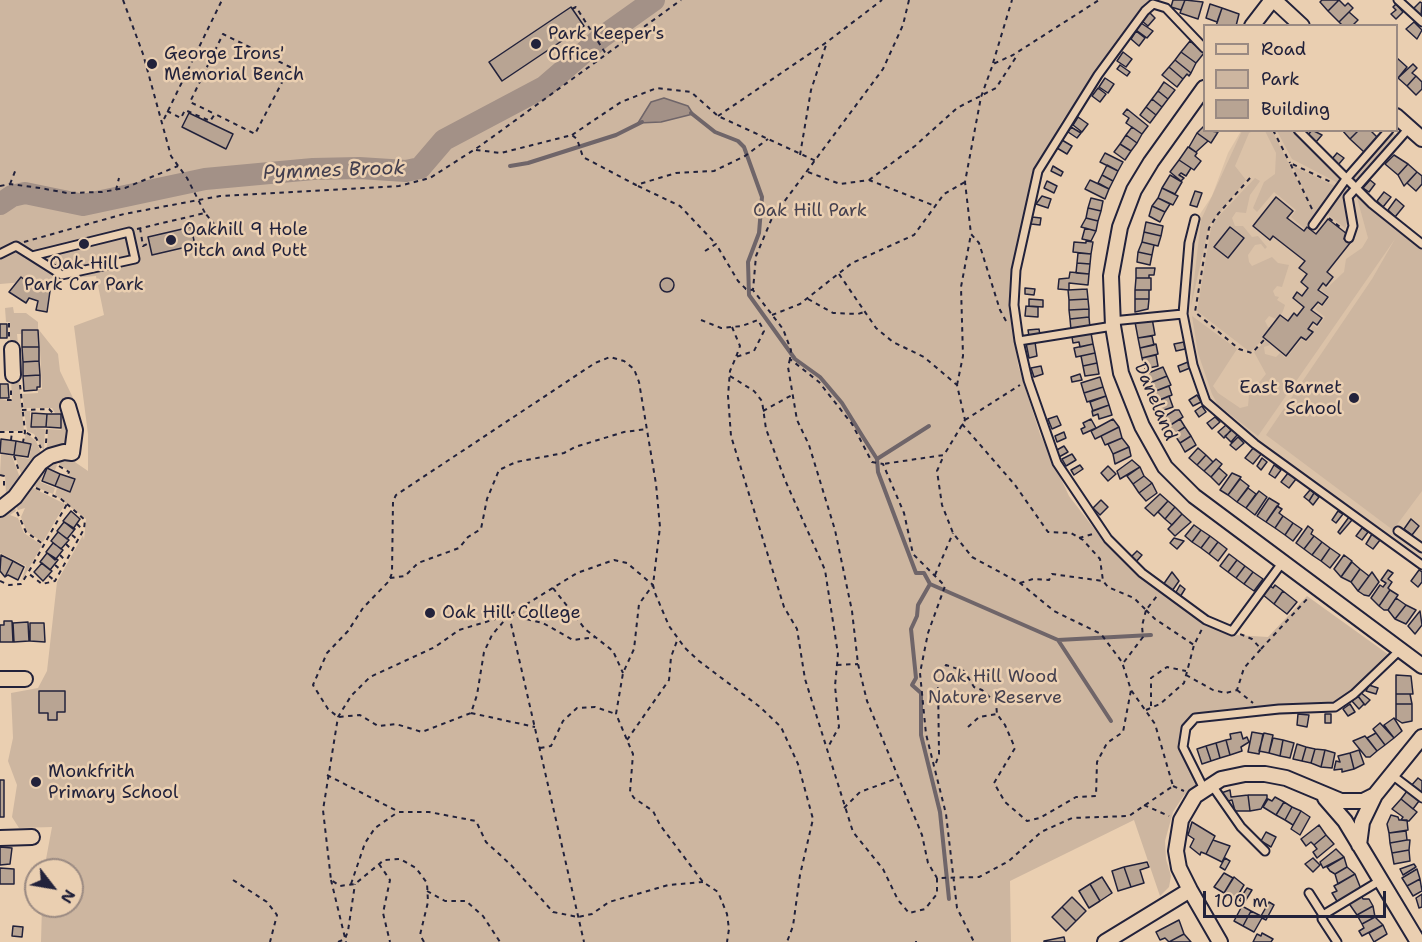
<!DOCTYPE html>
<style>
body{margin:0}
#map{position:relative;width:1422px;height:942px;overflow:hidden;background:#eacfb1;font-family:"Shantell Sans",sans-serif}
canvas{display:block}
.legend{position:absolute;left:1203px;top:24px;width:195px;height:108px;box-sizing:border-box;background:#eacfb1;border:2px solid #9a8a82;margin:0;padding:8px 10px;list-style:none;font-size:18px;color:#22223b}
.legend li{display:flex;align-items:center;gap:12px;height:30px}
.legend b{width:30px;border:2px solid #9a8a82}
.north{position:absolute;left:24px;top:858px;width:60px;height:60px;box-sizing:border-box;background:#eacfb1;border:2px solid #9a8a82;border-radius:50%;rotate:121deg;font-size:16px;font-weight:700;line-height:24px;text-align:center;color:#22223b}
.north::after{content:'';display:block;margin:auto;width:21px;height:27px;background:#22223b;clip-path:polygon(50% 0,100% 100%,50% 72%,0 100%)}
.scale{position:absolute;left:1203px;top:891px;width:183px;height:27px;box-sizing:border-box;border:3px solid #22223b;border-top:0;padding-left:8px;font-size:18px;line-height:21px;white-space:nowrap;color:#22223b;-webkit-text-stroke:4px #eacfb1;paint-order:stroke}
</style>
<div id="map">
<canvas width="1422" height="942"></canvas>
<ul class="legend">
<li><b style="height:8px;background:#eacfb1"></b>Road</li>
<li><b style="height:16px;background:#cdb6a0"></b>Park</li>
<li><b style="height:16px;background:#b8a493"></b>Building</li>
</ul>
<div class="north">N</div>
<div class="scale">100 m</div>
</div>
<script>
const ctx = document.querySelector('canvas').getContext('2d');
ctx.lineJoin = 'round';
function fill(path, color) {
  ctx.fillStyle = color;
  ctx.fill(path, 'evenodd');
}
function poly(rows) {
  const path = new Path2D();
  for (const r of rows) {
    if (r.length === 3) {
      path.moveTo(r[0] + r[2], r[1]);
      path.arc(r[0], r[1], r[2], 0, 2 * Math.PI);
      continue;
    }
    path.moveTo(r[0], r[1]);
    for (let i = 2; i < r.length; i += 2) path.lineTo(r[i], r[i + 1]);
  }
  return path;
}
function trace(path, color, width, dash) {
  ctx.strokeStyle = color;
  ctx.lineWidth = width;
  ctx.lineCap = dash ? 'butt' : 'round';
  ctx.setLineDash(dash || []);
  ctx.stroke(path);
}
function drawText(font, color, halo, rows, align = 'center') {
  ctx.font = font + ' "Shantell Sans",sans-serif';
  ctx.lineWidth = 5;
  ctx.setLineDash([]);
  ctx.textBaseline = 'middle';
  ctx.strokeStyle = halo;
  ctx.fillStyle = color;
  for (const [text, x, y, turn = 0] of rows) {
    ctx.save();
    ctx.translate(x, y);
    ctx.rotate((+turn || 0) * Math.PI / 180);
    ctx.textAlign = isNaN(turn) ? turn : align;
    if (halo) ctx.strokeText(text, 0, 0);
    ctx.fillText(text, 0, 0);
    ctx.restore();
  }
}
fill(poly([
 [1241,131,1291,131,1373,210,1422,250,1422,561,1222,413,1204,391,1196,366,1188,310,1192,243,1196,220,1212,196,1228,153]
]), '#dbc2a8');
fill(poly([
 [0,0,1150,0,1062,121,1036,170,1011,306,1018,365,1040,434,1069,496,1099,535,1137,573,1203,623,1235,635,1268,637,1307,596,1396,660,1337,709,1324,713,1199,719,1190,729,1188,745,1203,782,1184,795,1173,812,1165,841,1166,859,1171,876,1169,887,1160,896,1134,820,1010,881,1011,942,41,942,42,906,72,906,72,870,44,870,52,827,19,828,12,817,17,785,8,761,13,738,11,693,38,688,47,671,57,582,83,535,84,540,86,519,55,495,57,488,70,493,76,479,69,476,70,472,60,465,56,457,69,458,88,471,88,434,74,326,104,315,96,276,0,284],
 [1242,131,1253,131,1249,133,1235,166,1246,180,1209,226,1191,306,1201,220],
 [1265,131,1272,131,1309,203,1293,166,1337,187,1305,229,1291,217,1296,210,1274,192,1257,212,1253,208,1264,182,1275,174,1276,153],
 [1277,131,1292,131,1343,179,1340,184,1292,159],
 [1388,133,1395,134,1395,138,1361,177,1357,181,1353,179,1353,175],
 [1255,178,1260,181,1250,195,1246,213,1236,212,1232,218,1235,226,1243,226,1252,237,1258,236,1267,247,1265,249,1261,244,1255,245,1248,255,1249,262,1252,266,1272,257,1278,263,1289,265,1282,287,1277,286,1273,291,1275,296,1279,297,1277,300,1285,305,1283,311,1278,320,1269,316,1265,321,1268,327,1274,329,1250,352,1197,311,1211,228,1218,217],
 [1346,185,1350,188,1344,197,1348,221,1345,228,1325,212],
 [1356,194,1422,249,1422,491,1393,530,1266,435,1372,279,1395,239,1258,436,1218,405,1212,394,1198,353,1192,316,1237,349,1213,386,1218,393,1240,408,1248,406,1249,395,1266,374,1254,352,1266,341,1270,345,1264,347,1265,354,1276,357,1280,353,1286,358,1302,339,1306,342,1314,332,1311,329,1313,325,1317,328,1325,317,1315,309,1318,305,1322,307,1330,297,1320,289,1323,285,1327,288,1344,272,1346,259,1362,248,1368,238],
 [13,307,14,313,26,313,38,322,38,329,22,329,21,334,17,334,18,344,10,345,10,322,6,322,5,308],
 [39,330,58,354,60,371,75,402,61,406,66,428,65,442,47,449,48,429,61,430,62,414,55,413,52,408,24,408,22,394,38,393,38,389,42,389],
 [11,379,19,379,24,431,0,431,0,399,12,401],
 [24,411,39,411,30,412,30,427,45,429,44,451,34,434,27,431],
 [26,433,36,441,41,453,22,476,15,456,29,459,32,444,24,442],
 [1,454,12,456,20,478,6,495,5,475,0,474],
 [53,458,57,465,55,470,46,468,40,482,55,488,53,494,31,485,32,480],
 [33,488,65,504,43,542,27,532,21,517,25,508,18,510,16,505],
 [13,504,16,511,10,515,18,518,24,533,42,545,21,582,26,566,0,553,0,514]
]), '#cdb6a0');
const water = poly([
 [664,98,688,106,693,114,661,122,638,123,651,102,664,98]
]);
fill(water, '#a39187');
trace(water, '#6f6569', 1.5);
trace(poly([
 [691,113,715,132,738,141,744,147,762,197,759,233,748,262,749,295,795,359,820,377,842,403,863,437,877,459,878,472,916,573,924,573,930,584,918,605,917,616,911,629,916,678,912,685,921,693,921,735,940,812,949,899],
 [510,166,528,163,616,135,642,122],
 [877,459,929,426],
 [930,584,1058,640,1151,635],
 [1058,640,1111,721]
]), '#6f6569', 4);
trace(poly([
 [0,204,12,196,25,193,83,205,205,179,313,169,359,168,406,171,420,168,444,140,544,87,602,37,654,0]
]), '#a39187', 22);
const building = poly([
 [1173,0,1185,0,1181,10,1171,7,1173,0],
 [1185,0,1203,2,1198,19,1180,13,1185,0],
 [1322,0,1339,0,1328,11,1320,2,1322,0],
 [1339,0,1345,6,1348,3,1353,8,1339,22,1328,11,1339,0],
 [1420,2,1422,3,1421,16,1413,9,1420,2],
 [1210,4,1222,8,1217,22,1206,18,1210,4],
 [1396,4,1403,12,1396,19,1391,14,1396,10,1393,7,1396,4],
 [571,7,584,26,502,81,489,62,571,7],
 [1222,8,1239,14,1236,26,1216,26,1222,8],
 [1149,12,1155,18,1148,26,1142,21,1149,12],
 [1349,12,1358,20,1352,26,1343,26,1339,22,1349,12],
 [1414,22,1422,30,1417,39,1406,29,1414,22],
 [1141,23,1153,31,1147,38,1136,30,1141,23],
 [1136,31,1145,38,1139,46,1131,39,1136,31],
 [1190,41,1204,53,1196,63,1181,52,1190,41],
 [1123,52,1132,59,1126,67,1117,61,1123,52],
 [1181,52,1196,63,1191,73,1175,60,1181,52],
 [1397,58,1407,67,1398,78,1396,76,1397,58],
 [1175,60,1191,73,1189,76,1187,74,1183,79,1169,67,1175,60],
 [1413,64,1417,68,1412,73,1416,76,1407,86,1398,78,1413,64],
 [1120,65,1130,72,1127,76,1117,69,1120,65],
 [1169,67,1183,79,1177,87,1162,75,1169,67],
 [1416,76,1422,82,1422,89,1416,95,1407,86,1416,76],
 [1105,78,1114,84,1108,93,1099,87,1105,78],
 [1164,82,1175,90,1168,99,1158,91,1164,82],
 [1098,88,1106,94,1100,102,1092,96,1098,88],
 [1158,91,1168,99,1162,107,1152,99,1158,91],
 [1152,99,1162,107,1156,115,1146,107,1152,99],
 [1146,107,1156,115,1150,123,1140,115,1146,107],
 [1127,109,1148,126,1142,134,1126,123,1129,118,1123,114,1127,109],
 [189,113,233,134,226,149,182,127,189,113],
 [1078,117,1088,124,1082,132,1073,125,1078,117],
 [1204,126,1204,130,1218,132,1211,143,1197,133,1204,126],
 [1071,127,1081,133,1077,138,1068,132,1071,127],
 [1132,127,1142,134,1137,143,1126,135,1132,127],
 [1312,130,1322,135,1316,142,1308,135,1312,130],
 [1342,130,1359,130,1350,139,1342,130],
 [1359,130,1370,130,1378,138,1364,152,1350,139,1359,130],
 [1197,133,1208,141,1196,152,1189,147,1197,133],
 [1126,135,1137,143,1131,151,1120,144,1126,135],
 [1062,140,1072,146,1067,154,1057,148,1062,140],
 [1120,144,1131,151,1125,160,1114,152,1120,144],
 [1188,147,1197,153,1195,156,1201,161,1194,170,1179,160,1188,147],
 [1105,153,1123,162,1118,171,1100,162,1105,153],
 [1337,153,1344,158,1338,165,1332,159,1337,153],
 [1394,155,1408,164,1398,175,1385,164,1394,155],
 [1179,160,1191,168,1186,176,1181,173,1179,175,1184,178,1181,181,1170,172,1179,160],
 [1408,164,1417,172,1404,186,1398,175,1408,164],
 [1107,165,1118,171,1113,181,1102,175,1107,165],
 [1053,166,1063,172,1061,176,1051,171,1053,166],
 [1417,172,1422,176,1422,184,1416,191,1407,183,1417,172],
 [1102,175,1113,181,1109,189,1098,183,1102,175],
 [1170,175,1182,182,1175,194,1162,188,1170,175],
 [1090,180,1109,189,1105,199,1085,189,1090,180],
 [1370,180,1375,184,1369,192,1363,188,1370,180],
 [1047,181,1057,186,1054,193,1044,188,1047,181],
 [1162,188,1178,196,1173,205,1158,198,1162,188],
 [1195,191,1202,193,1197,207,1190,205,1195,191],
 [1384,192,1391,197,1383,207,1377,201,1384,192],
 [1042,196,1051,199,1048,208,1036,204,1042,196],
 [1276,197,1293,211,1287,218,1304,231,1307,227,1316,234,1328,219,1347,234,1344,239,1350,243,1327,272,1333,277,1326,286,1323,283,1318,290,1328,297,1322,305,1318,302,1311,310,1322,318,1317,325,1313,322,1308,329,1313,332,1306,340,1301,337,1286,356,1263,337,1280,315,1288,321,1294,313,1297,316,1304,307,1293,298,1297,292,1302,296,1308,288,1301,282,1307,274,1299,268,1305,261,1273,236,1270,240,1253,226,1276,197],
 [1091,198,1103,201,1101,211,1088,208,1091,198],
 [1158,198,1170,204,1165,212,1152,206,1158,198],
 [1396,199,1404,206,1395,217,1388,210,1396,199],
 [1152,206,1165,212,1160,222,1149,216,1152,206],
 [1088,208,1101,211,1098,221,1086,218,1088,208],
 [1032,217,1041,218,1040,225,1031,224,1032,217],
 [1086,218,1098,221,1096,231,1081,227,1086,218],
 [1146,222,1163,226,1161,236,1144,232,1146,222],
 [191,227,195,245,152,255,148,237,191,227],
 [1230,227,1244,238,1228,258,1214,247,1230,227],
 [1085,228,1096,231,1091,241,1082,239,1085,228],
 [1144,232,1161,236,1158,246,1142,242,1144,232],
 [1086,241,1093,242,1091,254,1073,252,1074,242,1086,243,1086,241],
 [1142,242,1154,245,1152,255,1138,252,1142,242],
 [1138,252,1152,255,1150,265,1137,262,1138,252],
 [1078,253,1091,254,1090,264,1077,263,1078,253],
 [1077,263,1090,264,1089,274,1076,273,1077,263],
 [1136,268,1155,268,1154,275,1149,275,1149,278,1136,278,1136,268],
 [1070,272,1089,274,1088,285,1069,283,1069,290,1058,289,1059,279,1069,278,1070,272],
 [21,277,35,288,50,291,47,312,36,310,38,301,29,298,26,303,9,292,21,277],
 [667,285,7],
 [1136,278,1151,278,1151,290,1135,290,1136,278],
 [1025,288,1035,289,1034,295,1025,294,1025,288],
 [1087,289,1088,299,1069,300,1068,290,1087,289],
 [1135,290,1149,290,1149,299,1135,299,1135,290],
 [1029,299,1043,300,1043,307,1029,306,1029,299],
 [1088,299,1089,309,1069,310,1069,300,1088,299],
 [1135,299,1149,299,1148,309,1135,312,1135,299],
 [1026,306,1038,307,1038,317,1025,316,1026,306],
 [1089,309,1089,317,1070,319,1069,310,1089,309],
 [1089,317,1090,328,1071,330,1070,319,1089,317],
 [1152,318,1155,335,1138,338,1135,322,1152,318],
 [0,324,7,324,7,338,0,338,0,324],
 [1039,329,1040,335,1029,336,1028,330,1039,329],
 [22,330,38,330,39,347,22,347,22,330],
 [1091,333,1093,344,1080,347,1079,342,1073,343,1072,337,1091,333],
 [1152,336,1154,345,1140,348,1138,338,1152,336],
 [1035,342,1037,356,1029,358,1026,343,1035,342],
 [1184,342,1185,349,1176,351,1174,344,1184,342],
 [1093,344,1095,353,1076,357,1074,348,1093,344],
 [1156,344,1158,354,1142,358,1140,348,1156,344],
 [22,347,39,347,39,361,23,362,22,347],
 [1095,353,1097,363,1083,366,1081,356,1095,353],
 [1156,355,1158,366,1145,369,1142,358,1156,355],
 [39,361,40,375,23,376,23,362,39,361],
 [1188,362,1190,368,1180,372,1178,366,1188,362],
 [1097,363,1099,374,1085,376,1083,366,1097,363],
 [1041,366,1043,374,1034,377,1031,368,1041,366],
 [1163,367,1167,376,1150,383,1146,374,1163,367],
 [1080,374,1082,380,1072,382,1071,377,1080,374],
 [40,375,40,387,37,387,37,390,24,391,23,376,40,375],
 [1167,376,1171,385,1153,392,1150,383,1167,376],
 [1100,377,1103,387,1084,393,1081,383,1100,377],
 [0,384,8,384,9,398,0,398,0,384],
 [1169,386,1172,395,1157,401,1153,392,1169,386],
 [1103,387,1106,396,1087,402,1084,393,1103,387],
 [1197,395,1201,402,1193,406,1189,400,1197,395],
 [1106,396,1109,405,1093,411,1090,402,1106,396],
 [1169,396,1173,407,1161,411,1157,401,1169,396],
 [1109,405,1112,415,1099,419,1098,414,1093,416,1092,411,1109,405],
 [1202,406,1206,412,1199,417,1195,411,1202,406],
 [1175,410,1179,410,1183,417,1169,426,1164,417,1175,410],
 [32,413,47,414,46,427,31,427,32,413],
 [47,414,61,414,61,428,46,427,47,414],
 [1057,416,1061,425,1052,429,1048,419,1057,416],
 [1215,417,1220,422,1212,429,1207,423,1215,417],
 [1091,419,1096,428,1083,434,1081,429,1085,427,1083,423,1091,419],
 [1113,419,1119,427,1095,439,1091,431,1113,419],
 [1180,419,1185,427,1174,434,1169,426,1180,419],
 [1226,425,1231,430,1224,438,1218,432,1226,425],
 [1119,427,1122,438,1105,445,1101,436,1119,427],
 [1185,427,1191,436,1180,443,1174,434,1185,427],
 [1233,429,1238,434,1231,442,1225,436,1233,429],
 [1064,432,1066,438,1057,442,1055,436,1064,432],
 [1191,436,1196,445,1185,452,1180,443,1191,436],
 [1238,437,1244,443,1236,450,1230,445,1238,437],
 [1122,438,1129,447,1113,454,1108,444,1122,438],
 [1,439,16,441,14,455,0,453,1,439],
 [16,441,31,444,28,457,14,455,16,441],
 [1064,446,1068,452,1059,457,1055,451,1064,446],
 [1129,447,1131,456,1115,464,1113,454,1129,447],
 [1254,447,1262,453,1253,464,1245,458,1254,447],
 [1198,448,1206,455,1197,465,1189,458,1198,448],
 [1072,454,1076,460,1066,466,1062,459,1072,454],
 [1206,455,1213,462,1204,471,1197,465,1206,455],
 [1262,458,1267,462,1261,470,1257,466,1262,458],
 [1216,459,1222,464,1211,477,1204,471,1216,459],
 [1132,460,1140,467,1120,479,1117,471,1132,460],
 [1080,465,1083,469,1074,475,1071,470,1080,465],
 [1274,465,1281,470,1275,478,1269,474,1274,465],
 [1108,466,1116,474,1108,481,1101,473,1108,466],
 [1140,467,1144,476,1133,484,1127,476,1140,467],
 [47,468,60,474,55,486,42,481,47,468],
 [1219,468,1227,475,1219,485,1211,477,1219,468],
 [1232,473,1241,477,1228,495,1220,490,1232,473],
 [1288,473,1296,479,1289,488,1281,482,1288,473],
 [60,474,75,479,70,492,55,486,60,474],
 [1144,476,1152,483,1139,493,1133,484,1144,476],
 [1240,479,1249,486,1237,502,1228,495,1240,479],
 [1152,483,1157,493,1146,501,1139,493,1152,483],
 [1248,488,1256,494,1246,508,1237,502,1248,488],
 [1310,490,1314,493,1309,501,1304,497,1310,490],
 [1259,491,1267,497,1255,515,1246,508,1259,491],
 [1314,493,1319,497,1313,505,1309,501,1314,493],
 [1160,494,1168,501,1154,516,1145,508,1160,494],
 [1269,498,1279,504,1266,522,1257,516,1269,498],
 [1101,500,1108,507,1100,515,1093,508,1101,500],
 [1168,501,1175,507,1165,519,1158,512,1168,501],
 [1277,506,1282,509,1279,513,1283,516,1275,528,1266,522,1277,506],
 [1175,507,1182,514,1172,525,1165,519,1175,507],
 [71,511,80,519,73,529,63,521,71,511],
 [1338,511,1343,514,1336,523,1332,520,1338,511],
 [1182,514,1191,522,1175,536,1168,529,1182,514],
 [1283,516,1293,523,1285,535,1275,528,1283,516],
 [1349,517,1352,520,1340,534,1338,532,1349,517],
 [1411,519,1419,526,1412,535,1404,529,1411,519],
 [64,522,75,529,67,539,57,531,64,522],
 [1293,523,1302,529,1293,541,1285,535,1293,523],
 [1194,525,1201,530,1192,542,1185,536,1194,525],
 [1308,526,1313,530,1311,534,1314,536,1304,549,1296,543,1308,526],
 [1362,528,1368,532,1362,540,1356,536,1362,528],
 [1201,530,1210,536,1201,548,1192,542,1201,530],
 [58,532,69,540,61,549,51,541,58,532],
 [1372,534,1380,540,1373,549,1366,544,1372,534],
 [1210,536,1218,542,1209,554,1201,548,1210,536],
 [1314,536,1322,542,1312,555,1304,549,1314,536],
 [1174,538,1184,541,1177,549,1170,543,1174,538],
 [1218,542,1227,549,1218,561,1209,554,1218,542],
 [1322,542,1330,548,1321,561,1312,555,1322,542],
 [53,543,63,550,55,560,46,552,53,543],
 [1330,548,1340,555,1330,568,1321,561,1330,548],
 [1137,551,1142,555,1135,563,1130,558,1137,551],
 [47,553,58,560,50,570,40,562,47,553],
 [1229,554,1237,560,1228,572,1220,566,1229,554],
 [1,555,13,561,5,577,0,571,1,555],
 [1344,555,1352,561,1341,577,1334,569,1344,555],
 [1237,560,1245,566,1236,578,1228,572,1237,560],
 [13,561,24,567,18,580,8,575,5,577,13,561],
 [1352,562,1360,569,1351,582,1341,577,1352,562],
 [42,563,52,571,43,581,34,572,42,563],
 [1245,566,1253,572,1244,584,1236,578,1245,566],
 [1360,569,1369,576,1358,591,1351,582,1360,569],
 [1388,570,1393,573,1388,579,1392,582,1388,588,1390,590,1379,606,1371,598,1380,585,1383,587,1386,583,1381,580,1388,570],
 [1419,570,1422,572,1422,582,1418,587,1411,581,1419,570],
 [1172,572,1179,581,1172,591,1163,585,1172,572],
 [1253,572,1263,579,1254,591,1244,584,1253,572],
 [1372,572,1379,582,1369,596,1364,595,1358,591,1372,572],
 [1180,585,1185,589,1180,597,1175,594,1180,585],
 [1269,585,1273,588,1275,585,1283,591,1274,604,1262,594,1269,585],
 [1390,590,1398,595,1388,610,1384,610,1379,606,1390,590],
 [1283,591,1297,602,1287,614,1274,604,1283,591],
 [1396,598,1406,605,1395,619,1388,610,1396,598],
 [1406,605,1416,610,1406,624,1395,619,1406,605],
 [1420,611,1422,625,1415,634,1408,626,1420,611],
 [4,621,12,621,13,642,0,642,0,625,4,625,4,621],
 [28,622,29,641,14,642,13,623,28,622],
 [30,623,44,623,45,642,30,641,30,623],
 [1396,675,1411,676,1413,694,1396,694,1396,675],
 [1369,685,1378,688,1376,694,1366,691,1369,685],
 [39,691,65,691,65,712,57,712,57,720,48,720,48,713,39,713,39,691],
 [1360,692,1370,700,1365,705,1357,695,1360,692],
 [1396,694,1410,694,1412,704,1396,704,1396,694],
 [1358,696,1364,704,1359,709,1352,701,1358,696],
 [1350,704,1355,712,1348,716,1343,709,1350,704],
 [1396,704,1412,704,1412,721,1402,723,1396,719,1396,704],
 [1298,714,1309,715,1307,727,1297,725,1298,714],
 [1325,714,1331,714,1331,723,1325,723,1325,714],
 [1394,718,1402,731,1394,738,1384,725,1394,718],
 [1380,723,1394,738,1385,745,1373,729,1380,723],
 [1241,732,1243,739,1247,737,1249,742,1241,747,1242,751,1230,755,1226,740,1231,739,1230,734,1241,732],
 [1252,732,1263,734,1259,754,1248,752,1252,732],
 [1264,733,1273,735,1269,753,1259,751,1264,733],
 [1376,733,1385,745,1377,751,1367,738,1376,733],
 [1365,736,1377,751,1370,757,1366,757,1353,741,1365,736],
 [1273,738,1283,740,1280,756,1269,753,1273,738],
 [1226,740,1230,755,1220,758,1216,743,1226,740],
 [1283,740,1294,743,1290,758,1280,756,1283,740],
 [1216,743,1220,758,1211,761,1206,746,1216,743],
 [1297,744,1306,747,1302,761,1293,759,1297,744],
 [1206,746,1211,761,1202,764,1197,749,1206,746],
 [1306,747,1315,749,1311,763,1302,761,1306,747],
 [1315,749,1325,750,1321,767,1311,763,1315,749],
 [1325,750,1335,753,1332,768,1321,767,1325,750],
 [1359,750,1364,764,1354,769,1350,753,1359,750],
 [1350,753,1354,769,1342,772,1342,769,1334,770,1336,761,1340,762,1338,756,1350,753],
 [1418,778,1422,781,1422,795,1410,787,1418,778],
 [0,780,4,780,4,817,0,817,0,780],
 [1230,790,1231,797,1248,795,1250,811,1235,811,1232,800,1224,802,1218,794,1230,790],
 [1407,791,1419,801,1413,809,1401,799,1407,791],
 [1248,795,1267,795,1267,798,1261,809,1250,811,1248,795],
 [1275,797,1284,802,1276,815,1263,807,1268,799,1272,801,1275,797],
 [1401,799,1417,812,1409,821,1401,820,1403,817,1392,809,1401,799],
 [1284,802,1292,807,1285,820,1276,815,1284,802],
 [1292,807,1301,811,1293,825,1285,820,1292,807],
 [1301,811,1310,817,1300,835,1291,829,1301,811],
 [1391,815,1398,817,1399,820,1407,820,1408,830,1389,833,1387,824,1391,815],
 [1192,822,1215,836,1206,854,1201,852,1200,855,1190,847,1194,839,1188,835,1192,822],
 [1319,825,1326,835,1314,845,1311,842,1306,846,1301,839,1319,825],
 [1406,831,1407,840,1390,843,1389,833,1406,831],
 [1266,832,1276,837,1271,847,1261,841,1266,832],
 [1326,835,1334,844,1317,858,1313,852,1317,849,1314,845,1326,835],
 [1213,840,1230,846,1222,862,1206,854,1213,840],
 [1407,840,1410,840,1409,850,1392,853,1390,843,1407,840],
 [0,847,12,848,10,864,0,865,0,847],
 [1336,849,1344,857,1323,868,1320,862,1336,849],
 [1409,850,1410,861,1394,864,1392,853,1409,850],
 [1344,857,1347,867,1335,874,1330,871,1327,867,1344,857],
 [1225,858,1230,861,1225,870,1220,867,1225,858],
 [1313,858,1320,865,1313,872,1305,864,1313,858],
 [1147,862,1149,867,1140,870,1144,883,1131,887,1124,867,1147,862],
 [1414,864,1416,867,1403,875,1400,869,1414,864],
 [1124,867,1131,887,1118,891,1112,871,1124,867],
 [1347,867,1355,874,1338,884,1335,874,1347,867],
 [0,868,14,869,14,884,0,884,0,868],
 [1417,869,1420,879,1407,886,1402,878,1417,869],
 [1224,873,1233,878,1224,893,1214,887,1224,873],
 [1355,874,1361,889,1338,903,1332,893,1337,891,1334,886,1355,874],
 [1102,877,1112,893,1100,901,1090,884,1102,877],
 [1234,877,1244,885,1234,902,1224,893,1234,877],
 [1420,879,1422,891,1413,896,1407,886,1420,879],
 [1090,884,1100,901,1089,908,1079,891,1090,884],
 [1247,888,1252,890,1244,903,1239,900,1247,888],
 [1422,894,1422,907,1419,908,1416,898,1422,894],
 [1361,895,1363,899,1369,899,1373,906,1357,915,1348,902,1361,895],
 [1072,897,1086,911,1076,921,1062,907,1072,897],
 [1269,902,1274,905,1266,920,1262,918,1254,932,1243,926,1251,911,1261,916,1269,902],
 [1242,906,1251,911,1243,926,1234,921,1242,906],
 [1373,906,1375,917,1362,924,1357,915,1373,906],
 [1062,907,1076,921,1066,931,1052,917,1062,907],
 [1375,917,1383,925,1362,936,1359,931,1364,928,1362,924,1375,917],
 [1179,920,1184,934,1169,942,1165,938,1160,940,1156,932,1179,920],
 [1383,925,1387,934,1374,942,1369,933,1383,925],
 [13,926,23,927,22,937,12,936,13,926],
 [1262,933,1273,939,1271,942,1253,942,1257,934,1261,936,1262,933],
 [1184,934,1191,942,1169,942,1184,934],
 [1064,937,1065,942,1044,942,1044,941,1064,937]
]);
fill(building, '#b8a493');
trace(building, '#22223b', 1.5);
const lane = poly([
 [1398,0,1422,22],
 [1298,130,1372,204,1422,244],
 [1195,219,1189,243,1183,314,1193,365,1206,402,1255,444,1422,565],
 [1313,225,1346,179,1389,130],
 [1349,238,1353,226,1348,197,1409,128],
 [0,254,16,246,32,256,129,232,135,259,62,275,32,256],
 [1112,321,1183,314],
 [1113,326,1019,341,1014,305,1016,270,1038,171,1098,75,1145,11,1153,4,1166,8,1204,48],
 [1019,341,1028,380,1057,463,1108,539,1142,573,1206,620,1232,631,1282,563],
 [1398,531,1422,548],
 [1392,775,1422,798],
 [1211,784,1241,827,1265,851],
 [1204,789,1183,747,1186,728,1195,718,1279,709,1335,707,1354,694,1400,650],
 [1309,893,1323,915],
 [1337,942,1322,919,1323,915,1381,880]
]);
const street = poly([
 [1274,0,1302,26],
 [1252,26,1272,0],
 [1204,88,1151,162,1134,190,1120,227,1111,276,1113,326,1121,373,1142,426,1165,467,1194,496,1422,666],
 [1396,116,1422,139],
 [12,349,13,375],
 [0,509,15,497,40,463,50,456,64,452,72,453,75,430,68,406],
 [0,679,25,679],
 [1325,798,1345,821,1418,942],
 [0,838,32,837],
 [1359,845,1362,822,1375,795],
 [1105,942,1190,890],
 [1220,942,1190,890,1179,868,1176,851,1181,820,1195,796,1221,779,1245,774,1265,774,1286,778,1341,801,1363,801,1375,795,1422,737]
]);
trace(lane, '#22223b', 11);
trace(street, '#22223b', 18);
trace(poly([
 [123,0,143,54,171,156,187,178,205,213],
 [909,0,903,25,883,69,772,218,756,256,753,290,783,329,791,350,790,359,819,382,852,424,872,462,883,464,904,513,913,554,945,586,928,633,920,673,926,734,946,814,957,908,974,942],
 [572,9,576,7,606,54],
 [993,63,1012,0],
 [167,111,181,118,185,110,210,121,215,114,255,134,290,67,223,34,190,102,215,114],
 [718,116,827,42,882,0],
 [164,119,222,0],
 [1273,130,1290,163],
 [572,135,621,102,657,88,691,92,718,116,816,161],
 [476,150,501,153,572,135,577,139,583,157,636,185,676,173,714,171,745,156,768,139],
 [800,155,811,90,827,42],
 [808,172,840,184,869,180,935,206],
 [1250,178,1218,214,1209,228,1195,312,1239,349,1252,353,1264,340],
 [869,180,915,146,957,108,996,88,1018,54],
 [10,184,16,169],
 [0,186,10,184,40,188,67,193,102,192,125,188,178,166],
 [638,186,680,206,716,244],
 [116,190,119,178],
 [1312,209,1290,163,1333,183],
 [1329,218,1341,228],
 [140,228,143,246,149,243],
 [137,229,205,213,214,224],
 [24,242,124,214,220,196,399,186,430,178,480,146,681,0],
 [705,251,716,244,738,281,746,289,753,290],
 [839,274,876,328,893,342,924,357,957,385,965,420,944,455,883,464],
 [808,299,833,313,858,314,864,312],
 [772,315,800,304,852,263,914,235,944,194,965,182],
 [701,320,721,328,742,326,758,320,764,331,754,351,736,357,730,371,728,396,731,436,784,607,797,629,805,679,853,832,883,869,898,900,909,913,925,909,937,894,937,878,979,877,1009,861,1041,832,1072,818,1129,816,1173,786,1155,724,1131,690,1122,662,1101,634,1054,611,1020,583,972,557,953,533,942,505,937,471,944,455],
 [1006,321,1000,310,979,243,971,234,965,182,981,97,993,64,1013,55,1099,0],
 [9,323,9,339],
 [732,327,740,346,736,357],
 [790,359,788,367,797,420,809,445,835,530,852,611,858,664,867,701,922,835,928,863,937,878],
 [730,376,754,391,762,401,766,429,785,480,825,570,838,654,835,686,839,727,828,747],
 [20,385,25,432,23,442],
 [957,385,963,356,961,287,971,234],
 [7,400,11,400,11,388],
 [22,410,49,409,53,413],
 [763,411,792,395],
 [965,420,1020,385],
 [962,424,1015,485,1048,532,1071,533,1083,540,1100,559,1103,581,1108,587,1134,598,1146,610,1157,596],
 [0,432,25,432,36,438,41,448],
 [11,440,12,432],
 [46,443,47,428],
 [14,456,19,471],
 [59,466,69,472,67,476],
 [0,475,4,476,4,490],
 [36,488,61,499,67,504,28,573,42,584,55,581,84,529,85,520,67,504],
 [17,512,26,532,43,544],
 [77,524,83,530],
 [72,535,78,540],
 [1079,538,1093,534],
 [66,544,72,550],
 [60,555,66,561],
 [55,565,61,570],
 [935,575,953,533],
 [49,576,55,581],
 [390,578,405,576,418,563,459,548,468,537,481,529,487,499,499,470,516,462,564,453,575,447,624,432,647,429],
 [0,581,9,585,21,584,28,573],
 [1020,583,1033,579,1049,580,1052,574,1103,581],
 [553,588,585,629,613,651,623,673],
 [1146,610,1155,619,1194,645,1202,629],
 [509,615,492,635,484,652,477,695,471,713,422,732,396,724,378,726,360,715,338,717,328,709,313,685,327,653,348,631,363,608,389,581,392,573,393,501,396,495,595,363,610,357,624,361,634,369,639,382,656,484,660,527,653,585,655,593,669,626,685,648,699,661,760,707,781,727,798,764,813,819,800,875,793,926,787,942],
 [509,615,584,942],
 [509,615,543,623,573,640,596,637],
 [1261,649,1308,598],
 [1124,662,1143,637,1142,626,1146,610],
 [837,665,858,664],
 [1186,675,1213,690,1226,693,1237,690,1244,668,1261,649,1252,639,1240,634],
 [1237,690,1253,703],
 [1151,706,1151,678,1167,667,1186,671],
 [1146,710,1160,704,1184,683,1194,645],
 [471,713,535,727],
 [968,727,979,717,997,714,1005,725,1015,748,994,783,1005,802,1027,821,1040,818,1076,797,1096,796,1097,762,1107,743,1123,732,1131,690],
 [627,740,669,680,671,657,678,638],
 [540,748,551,746,563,721,577,708,595,707,616,714],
 [936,763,939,754,938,681,946,665,964,671,974,687,982,690,996,703,997,714],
 [327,775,399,812,429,812,476,821,486,842,511,865,553,912,578,917,592,914,609,902,651,890,668,885,703,882],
 [1173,786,1184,791],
 [1144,805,1169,816],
 [844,808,860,792,898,778],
 [379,864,390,880,383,913,390,942],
 [233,880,267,902,277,915,270,942],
 [331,880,346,942],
 [351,884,365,843,375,828,398,812],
 [427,891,445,901,466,901,483,916,500,942],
 [338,942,345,939,348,931,355,884],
 [424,942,420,935,428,902,427,883,416,868,400,859,384,860,355,884,340,886,331,880,323,810,338,717,351,696,370,677,435,647,459,630,509,615,577,573,614,560,627,563,653,585,639,604,634,649,623,673,616,714,633,754,630,792,634,798,653,811,660,825,703,882,718,892,727,914,729,929,727,942],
 [916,942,916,941]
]), '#22223b', 2, [4.5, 4.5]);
trace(lane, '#eacfb1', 7);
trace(street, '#eacfb1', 14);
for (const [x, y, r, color] of [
 [536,44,6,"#22223b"],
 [152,64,6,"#22223b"],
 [171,240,6,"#22223b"],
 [84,244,6,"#22223b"],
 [1354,398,6,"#22223b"],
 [430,613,6,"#22223b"],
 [36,782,6,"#22223b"]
]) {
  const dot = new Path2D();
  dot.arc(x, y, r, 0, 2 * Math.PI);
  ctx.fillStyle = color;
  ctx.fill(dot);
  trace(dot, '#eacfb1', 2);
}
drawText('18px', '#22223b', '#eacfb1', [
 ["Park Keeper's",548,34],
 ["Office",548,55],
 ["George Irons'",164,54],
 ["Memorial Bench",164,75],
 ["Oakhill 9 Hole",183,230],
 ["Pitch and Putt",183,251],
 ["Oak Hill",84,264,"center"],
 ["Park Car Park",84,285,"center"],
 ["East Barnet",1342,388,"right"],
 ["School",1342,409,"right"],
 ["Oak Hill College",442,613],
 ["Monkfrith",48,772],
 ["Primary School",48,793]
], 'left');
drawText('18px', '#44404f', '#eacfb1', [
 ["Oak Hill Park",810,211],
 ["Oak Hill Wood",995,677],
 ["Nature Reserve",995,698]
]);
drawText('18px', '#22223b', '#eacfb1', [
 ["Daneland",1155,402,67]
]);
drawText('italic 20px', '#423e4e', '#eacfb1', [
 ["Pymmes Brook",334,171,-2]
]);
</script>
